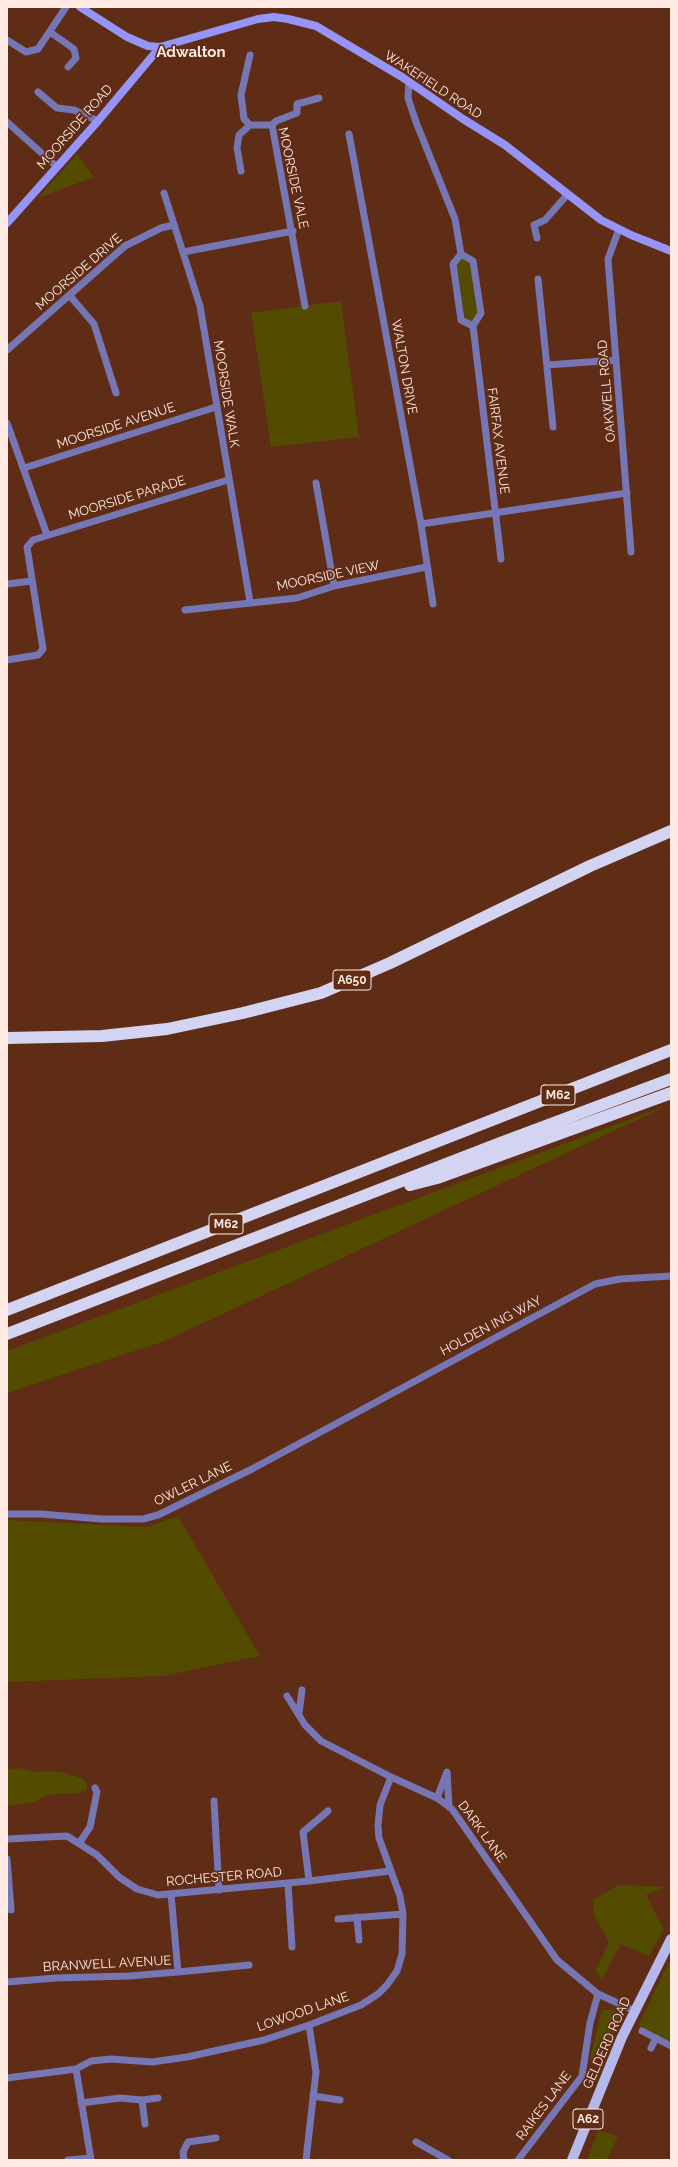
<!DOCTYPE html>
<style>
body{margin:0}
#map{position:relative;width:678px;height:2167px;overflow:hidden;background:#5f2c15;font-family:Raleway,sans-serif}
canvas{display:block}
.frame{position:absolute;inset:0;border:8px solid #feeae2;pointer-events:none}
</style>
<div id="map">
<canvas width="678" height="2167"></canvas>
<div class="frame"></div>
</div>
<script>
const ctx = document.querySelector('canvas').getContext('2d');
ctx.lineJoin = 'round';
function fill(path, color) {
  ctx.fillStyle = color;
  ctx.fill(path, 'evenodd');
}
function poly(rows) {
  const path = new Path2D();
  for (const r of rows) {
    path.moveTo(r[0], r[1]);
    for (let i = 2; i < r.length; i += 2) path.lineTo(r[i], r[i + 1]);
  }
  return path;
}
function trace(path, color, width, dash) {
  ctx.strokeStyle = color;
  ctx.lineWidth = width;
  ctx.lineCap = dash ? 'butt' : 'round';
  ctx.setLineDash(dash || []);
  ctx.stroke(path);
}
function drawText(font, color, halo, rows, align = 'center') {
  ctx.font = font + ' Raleway,sans-serif';
  ctx.lineWidth = 3.5;
  ctx.setLineDash([]);
  ctx.textBaseline = 'middle';
  ctx.strokeStyle = halo;
  ctx.fillStyle = color;
  for (const [text, x, y, turn = 0] of rows) {
    ctx.save();
    ctx.translate(x, y);
    ctx.rotate((+turn || 0) * Math.PI / 180);
    ctx.textAlign = isNaN(turn) ? turn : align;
    if (halo) ctx.strokeText(text, 0, 0);
    ctx.fillText(text, 0, 0);
    ctx.restore();
  }
}
fill(poly([
 [77,154,94,177,38,198],
 [461,254,473,261,481,313,473,326,461,320,453,264],
 [341,301,359,437,271,447,251,313],
 [671,1104,165,1341,7,1393,7,1351],
 [178,1516,260,1656,163,1676,7,1682,7,1520,147,1527],
 [19,1768,34,1772,49,1771,66,1773,83,1779,86,1782,87,1790,78,1793,48,1795,34,1802,7,1806,7,1769],
 [619,1885,666,1887,646,1895,664,1929,649,1956,620,1944,602,1981,596,1970,609,1942,594,1916,594,1899],
 [671,1958,671,2042,638,2026],
 [602,2010,614,2010,620,2019,609,2045,589,2061],
 [598,2131,618,2136,607,2160,587,2160]
]), '#534b00');
trace(poly([
 [50,32,74,49,76,58,68,67],
 [7,40,26,52,38,49,66,7],
 [250,55,241,95,244,119,250,125,272,125,305,306],
 [409,82,408,98,416,122,455,219,461,254,453,264,461,320,473,326],
 [38,92,57,108,74,110,98,121],
 [7,122,56,166],
 [272,125,276,121,297,113,297,104,319,98],
 [349,134,421,524,433,604],
 [241,171,237,148,239,135,250,125],
 [164,193,200,306,250,602],
 [619,229,608,259,631,552],
 [537,238,534,225,545,220,567,195],
 [183,252,293,231],
 [461,254,473,261,481,313,473,326,501,559],
 [538,279,553,427],
 [70,296,94,324,116,393],
 [7,350,125,246,161,228,174,225],
 [547,365,616,360],
 [7,423,47,535],
 [24,468,216,407],
 [316,483,334,586],
 [421,524,627,493],
 [7,584,32,581],
 [185,610,297,598,334,586,426,567],
 [7,660,38,655,43,649,27,547,33,540,228,480],
 [7,1514,41,1514,101,1519,143,1519,158,1515,252,1469,595,1284,620,1279,671,1276],
 [287,1696,305,1725,321,1741,391,1777,437,1798,452,1809,557,1960,598,1994,635,2011],
 [299,1713,302,1690],
 [437,1798,447,1772,449,1807],
 [214,1801,219,1890],
 [7,1839,67,1836,97,1855,119,1877,137,1889,158,1895,309,1881,390,1871],
 [80,1842,90,1827,97,1792,95,1788],
 [7,1859,11,1910],
 [309,1881,303,1832,328,1811],
 [288,1884,292,1947],
 [357,1917,359,1940],
 [338,1919,403,1914],
 [178,1972,249,1965],
 [7,1982,56,1978,129,1976,178,1972,171,1894],
 [642,2031,671,2046],
 [651,2048,656,2038],
 [76,2069,91,2160],
 [7,2078,76,2069,91,2061,111,2059,152,2062,187,2057,264,2040,309,2025,361,2005,378,1994,387,1985,397,1971,402,1954,403,1914,400,1896,379,1838,378,1826,380,1805,391,1777],
 [313,2096,340,2100],
 [142,2100,145,2124],
 [81,2103,120,2098,142,2100,158,2098],
 [416,2142,448,2160],
 [68,2160,90,2158],
 [184,2160,183,2152,188,2142,216,2138],
 [306,2160,316,2072,309,2025],
 [518,2160,582,2076,590,2023,598,1994]
]), '#7676b4', 7);
trace(poly([
 [80,7,127,37,148,46,160,47,258,19,274,17,288,19,316,26,402,77,463,119,505,145,601,220,631,235,671,251],
 [7,223,98,121,160,47]
]), '#9694f7', 8);
trace(poly([
 [572,2160,622,2037,671,1939]
]), '#b6b8eb', 10);
trace(poly([
 [7,1038,102,1036,167,1029,243,1013,321,993,390,963,590,866,671,831],
 [410,1185,437,1178,671,1093],
 [7,1310,671,1050],
 [7,1334,500,1143,671,1079]
]), '#d2d4f2', 12);
for (const [x, y, w] of [
 [352,980,38],
 [558,1095,34],
 [226,1224,34],
 [588,2119,30]
]) {
  const box = new Path2D();
  box.roundRect(x - w / 2, y - 10, w, 20, 3);
  ctx.fillStyle = '#5f2c15';
  ctx.fill(box);
  trace(box, '#feeae2', 1);
}
drawText('bold 12px', '#feeae2', null, [
 ["A650",352,980],
 ["M62",558,1095],
 ["M62",226,1224],
 ["A62",588,2119]
]);
drawText('13px', '#feeae2', '#5f2c15', [
 ["WAKEFIELD ROAD",433,85,33],
 ["MOORSIDE ROAD",75,127,-49],
 ["MOORSIDE VALE",293,178,78],
 ["MOORSIDE DRIVE",79,272,-41],
 ["WALTON DRIVE",404,367,80],
 ["OAKWELL ROAD",607,391,-95],
 ["MOORSIDE WALK",226,394,81],
 ["MOORSIDE AVENUE",116,426,-18],
 ["FAIRFAX AVENUE",498,441,83],
 ["MOORSIDE PARADE",127,498,-17],
 ["MOORSIDE VIEW",328,576,-12],
 ["HOLDEN ING WAY",491,1326,-28],
 ["OWLER LANE",193,1484,-26],
 ["DARK LANE",482,1832,54],
 ["ROCHESTER ROAD",224,1877,-5],
 ["BRANWELL AVENUE",107,1964,-3],
 ["LOWOOD LANE",303,2012,-19],
 ["GELDERD ROAD",607,2043,-66],
 ["RAIKES LANE",544,2106,-53]
]);
drawText('bold 15px', '#feeae2', '#5f2c15', [
 ["Adwalton",191,52]
]);
</script>
